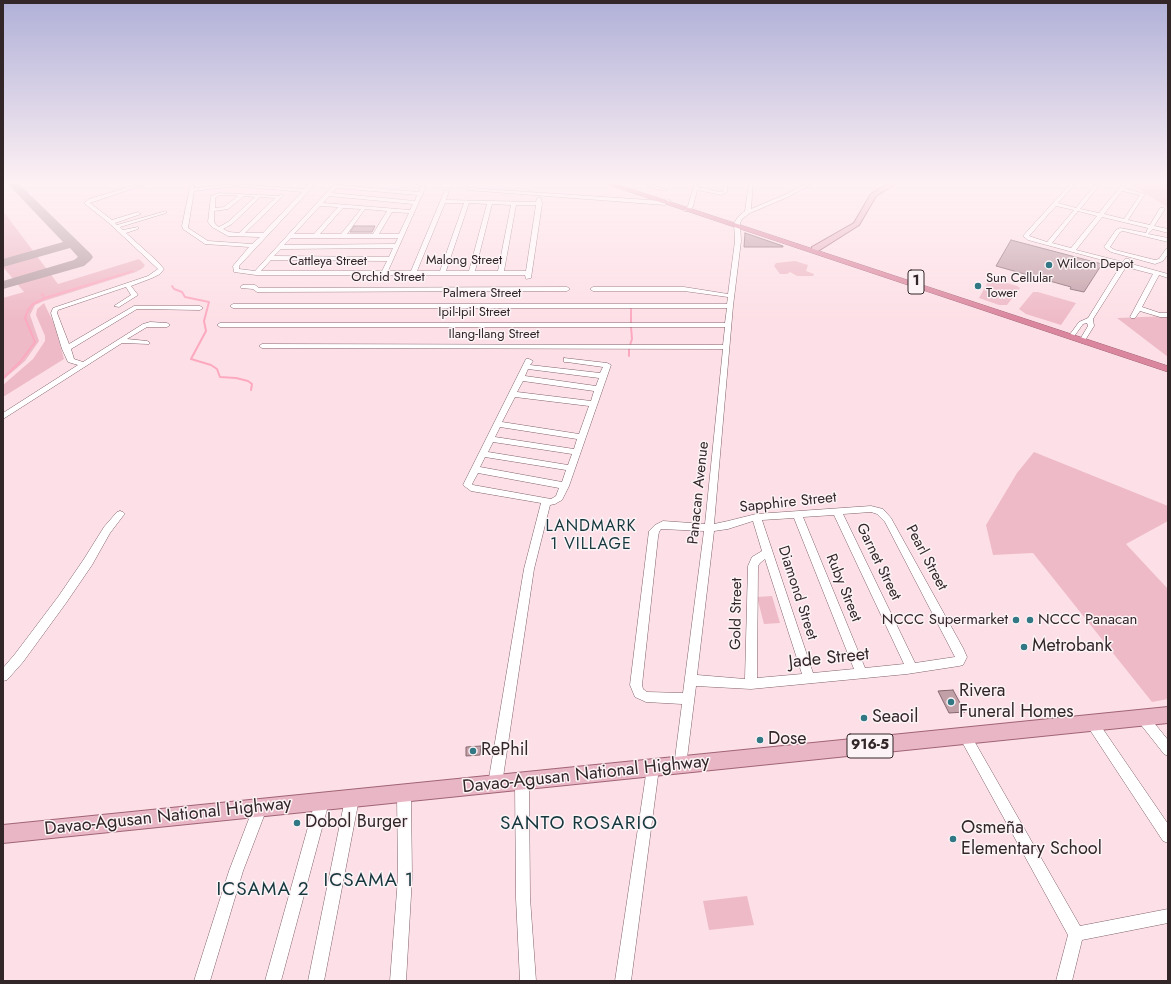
<!DOCTYPE html>
<meta charset="utf-8">
<style>
body{margin:0}
#map{position:relative;width:1171px;height:984px;overflow:hidden;background:#fde0e7;font-family:Jost,sans-serif}
canvas{display:block}
.frame{position:absolute;inset:0;border:4px solid #332629;pointer-events:none}
</style>
<div id="map">
<canvas width="1171" height="984"></canvas>
<div class="frame"></div>
</div>
<script>
const ctx = document.querySelector('canvas').getContext('2d');
ctx.lineJoin = 'round';
function fill(path, color) {
  ctx.fillStyle = color;
  ctx.fill(path, 'evenodd');
}
function poly(rows) {
  const path = new Path2D();
  for (const r of rows) {
    path.moveTo(r[0], r[1]);
    for (let i = 2; i < r.length; i += 2) path.lineTo(r[i], r[i + 1]);
  }
  return path;
}
function trace(path, color, width, dash) {
  ctx.strokeStyle = color;
  ctx.lineWidth = width;
  ctx.lineCap = dash ? 'butt' : 'round';
  ctx.setLineDash(dash || []);
  ctx.stroke(path);
}
function drawText(font, color, halo, rows, align = 'center') {
  ctx.font = font + ' Jost,sans-serif';
  ctx.lineWidth = 3;
  ctx.setLineDash([]);
  ctx.textBaseline = 'middle';
  ctx.strokeStyle = halo;
  ctx.fillStyle = color;
  for (const [text, x, y, turn = 0] of rows) {
    ctx.save();
    ctx.translate(x, y);
    ctx.rotate((+turn || 0) * Math.PI / 180);
    ctx.textAlign = isNaN(turn) ? turn : align;
    if (halo) ctx.strokeText(text, 0, 0);
    ctx.fillText(text, 0, 0);
    ctx.restore();
  }
}
fill(poly([
 [1128,182,1168,182,1168,208],
 [3,211,58,284,139,259,145,265,143,268,136,272,44,301,35,305,30,315,39,341,25,361,3,380,3,298,24,292,3,267],
 [795,261,808,265,806,271,814,274,813,276,797,276,790,272,787,274,780,274,774,266,776,263],
 [990,278,1017,286,1020,288,1007,305,999,305,979,298],
 [1033,292,1038,292,1076,303,1061,325,1026,314,1019,309],
 [44,303,54,324,64,359,3,397,3,385,33,359,45,341,45,336,36,315,37,309],
 [1168,316,1168,357,1117,318],
 [1034,452,1168,506,1168,521,1126,544,1168,589,1168,699,1152,702,1033,553,993,555,986,525,1017,473],
 [772,596,780,623,764,624,757,597],
 [747,896,754,925,709,930,703,901]
]), '#eebac7');
trace(poly([
 [117,276,133,271]
]), '#fca9c0', 1.5);
trace(poly([
 [172,286,174,289,182,292,185,297,209,302,204,321,206,331,191,359,211,365,217,369,220,377,236,378,248,381,252,384,251,390],
 [42,294,45,298],
 [631,308,631,324],
 [630,345,632,339,631,327],
 [629,348,629,356],
 [3,378,20,362,35,342,25,318,28,310,33,304,45,298,120,275]
]), '#fca9c0', 2);
fill(poly([
 [6,182,17,182,91,254,93,257,91,260,84,266,3,289,3,281,74,260,78,257,70,248,3,267,3,259,63,242,6,182]
]), '#b69ea4');
const building = poly([
 [354,226,375,226,372,232,350,232,354,226],
 [745,233,783,246,783,247,744,247,745,233],
 [1011,240,1102,264,1084,292,1070,289,1071,287,996,266,1011,240],
 [953,690,965,712,949,713,938,691,953,690],
 [481,746,480,755,466,756,466,747,481,746]
]);
fill(building, '#c2a0a8');
trace(building, '#87676f', 1);
const minor = poly([
 [145,182,152,182,90,203,112,220,138,212,141,214,115,223,117,225,166,211,166,213,120,227,123,230,138,227,138,229,126,233,157,261,164,269,160,274,152,278,131,286,138,295,119,307,114,306,131,295,126,287,58,310,57,313,69,344,134,306,200,306,203,308,200,310,137,309,71,349,74,359,83,362,143,324,150,322,167,323,170,325,167,327,147,327,127,339,147,341,149,342,149,344,122,343,3,419,3,413,78,365,68,362,62,349,51,313,53,308,148,276,158,269,109,223,84,203,89,199,145,182],
 [191,182,195,182,194,188,235,184,304,189,309,185,297,182,314,183,314,184,308,192,239,266,239,269,255,271,336,182,341,182,339,185,419,192,421,185,397,182,422,183,426,186,423,193,424,194,422,195,388,271,411,271,445,190,449,191,446,200,536,202,537,198,541,198,542,204,531,278,526,279,525,275,256,275,234,272,233,266,249,247,205,244,183,229,182,226,191,182],
 [235,186,302,192,263,233,245,233,283,196,283,194,278,196,219,193,211,196,208,222,212,227,228,236,260,237,252,244,208,241,188,228,194,191,235,186],
 [337,188,417,195,415,201,332,193,337,188],
 [220,195,233,195,238,196,224,207,215,208,215,198,220,195],
 [244,196,255,197,228,222,219,227,216,225,214,222,214,211,228,209,244,196],
 [329,196,413,204,410,210,323,203,329,196],
 [260,197,275,198,239,233,229,232,223,229,232,224,260,197],
 [445,203,464,203,440,271,417,271,445,203],
 [469,203,487,204,469,271,446,271,469,203],
 [492,204,511,205,498,271,475,271,492,204],
 [516,205,536,205,526,271,504,271,516,205],
 [320,206,338,207,314,234,294,234,320,206],
 [343,208,361,209,341,234,320,234,343,208],
 [365,209,387,211,373,234,347,234,365,209],
 [392,212,409,213,399,234,379,234,392,212],
 [291,238,398,238,395,244,284,245,291,238],
 [393,248,389,257,274,256,281,249,393,248],
 [271,260,387,261,382,271,261,271,271,260],
 [647,182,651,182,653,185,667,190,665,191,649,187,647,182],
 [695,182,699,182,698,187,720,192,723,191,724,182,728,182,727,192,721,195,697,190,693,207,688,211,684,211,684,209,688,206,695,182],
 [749,182,753,182,751,209,784,195,809,182,815,182,788,197,750,213,742,219,740,223,741,241,733,306,714,524,728,521,756,514,871,506,883,509,891,518,963,648,967,657,963,665,959,666,907,674,751,689,696,686,686,766,685,771,680,772,675,771,674,766,682,704,646,702,635,697,630,685,649,531,655,525,663,521,705,524,723,349,262,348,259,346,262,344,723,345,725,327,220,327,217,325,220,323,725,323,727,308,233,308,230,306,233,304,727,304,728,297,684,291,593,291,590,289,593,287,684,287,728,294,735,241,734,223,738,217,745,211,749,182],
 [871,512,877,514,885,522,955,657,915,663,843,514,871,512],
 [834,515,904,664,865,668,803,517,834,515],
 [794,518,854,669,813,673,762,520,794,518],
 [753,521,762,551,752,557,748,566,745,679,697,675,714,531,728,529,753,521],
 [661,529,704,531,683,693,647,692,643,689,642,685,658,537,659,532,661,529],
 [765,559,802,674,757,678,758,566,760,563,765,559],
 [1072,182,1077,182,1058,203,1076,208,1097,182,1102,182,1080,209,1099,213,1124,182,1128,182,1124,188,1145,194,1128,220,1150,225,1160,208,1164,208,1165,209,1154,226,1168,229,1168,233,1153,229,1148,234,1168,238,1168,242,1123,231,1120,232,1110,247,1115,250,1155,260,1159,259,1166,249,1168,248,1168,254,1163,261,1155,264,1111,252,1105,248,1104,247,1116,230,1120,228,1146,233,1148,228,1102,217,1076,250,1123,262,1125,259,1129,259,1130,260,1128,263,1168,274,1168,278,1159,275,1142,307,1160,313,1168,313,1168,317,1160,317,1140,311,1135,318,1131,318,1130,317,1153,274,1126,267,1093,319,1094,326,1084,342,1082,343,1079,341,1088,326,1087,323,1083,324,1073,338,1069,338,1068,337,1079,322,1088,318,1121,265,1028,240,1023,236,1072,182],
 [1122,191,1140,195,1124,219,1104,214,1122,191],
 [1056,206,1074,210,1047,242,1029,236,1056,206],
 [1078,211,1097,216,1071,248,1052,243,1078,211],
 [469,188,664,201,669,200,671,201,665,205,467,190,467,188,469,188],
 [243,285,255,285,259,288,567,287,570,289,567,291,257,292,253,289,241,288,240,287,243,285],
 [564,358,607,363,611,365,569,486,562,500,555,504,550,505,534,569,502,784,500,789,495,791,490,789,488,784,524,569,541,503,471,491,463,485,526,359,529,359,533,361,530,365,600,373,603,367,567,362,564,362,564,358],
 [528,369,599,378,596,386,525,376,528,369],
 [523,381,594,391,591,401,517,392,523,381],
 [515,397,589,406,579,434,502,422,515,397],
 [500,427,577,439,574,449,495,437,500,427],
 [493,442,572,454,568,465,488,452,493,442],
 [485,457,566,470,562,482,480,467,485,457],
 [478,473,559,488,556,496,551,499,473,485,472,484,478,473],
 [120,511,123,512,125,514,123,516,110,533,92,565,66,603,23,662,7,680,3,681,3,668,15,654,58,597,84,559,104,527,117,512,120,511],
 [1142,711,1146,713,1168,740,1168,756,1164,754,1138,721,1136,717,1138,713,1142,711],
 [1092,717,1096,719,1168,824,1168,843,1163,841,1088,727,1086,723,1088,719,1092,717],
 [965,730,969,732,1080,926,1168,909,1168,923,1082,940,1072,981,1056,981,1068,935,961,740,959,736,961,732,965,730],
 [653,762,658,763,659,768,631,981,615,981,647,768,648,763,653,762],
 [522,775,527,777,529,782,530,898,536,981,520,981,516,898,515,782,517,777,522,775],
 [404,787,409,789,411,794,412,878,406,981,390,981,398,878,397,794,399,789,404,787],
 [352,792,357,794,359,799,324,981,308,981,345,799,347,794,352,792],
 [322,795,327,797,329,802,281,981,265,981,315,802,317,797,322,795],
 [260,801,265,803,267,808,243,871,210,981,194,981,229,871,255,803,260,801]
]);
const major = poly([
 [890,182,898,182,876,196,859,225,818,251,812,251,812,247,854,223,871,194,890,182],
 [1168,707,1168,723,3,843,3,825,1168,707]
]);
const highway = poly([
 [600,182,610,182,1168,366,1168,372,600,182]
]);
trace(minor, '#81626a', 1);
trace(major, '#a06475', 2);
trace(highway, '#a06475', 1);
fill(minor, '#fff');
fill(major, '#e9b6c5');
fill(highway, '#da869e');
const sky = ctx.createLinearGradient(0, 0, 0, 320);
sky.addColorStop(0, '#b0b0d8');
sky.addColorStop(0.57, '#fef1f4');
sky.addColorStop(1, '#fef1f400');
ctx.fillStyle = sky;
ctx.fillRect(0, 0, 1171, 320);
for (const [x, y, r, color] of [
 [1049,265,4,"#317784"],
 [978,286,4,"#317784"],
 [1016,620,4,"#317784"],
 [1030,620,4,"#317784"],
 [1024,647,4,"#317784"],
 [951,702,4,"#317784"],
 [864,718,4,"#317784"],
 [760,740,4,"#317784"],
 [473,751,4,"#317784"],
 [297,823,4,"#317784"],
 [953,839,4,"#317784"]
]) {
  const dot = new Path2D();
  dot.arc(x, y, r, 0, 2 * Math.PI);
  ctx.fillStyle = color;
  ctx.fill(dot);
  trace(dot, '#fbf3f5', 1.5);
}
drawText('13px', '#332629', '#fbf3f5', [
 ["Malong Street",464,261],
 ["Cattleya Street",328,262],
 ["Orchid Street",388,278],
 ["Palmera Street",482,294],
 ["Ipil-Ipil Street",474,313],
 ["Ilang-Ilang Street",494,335]
]);
drawText('13px', '#332629', '#fbf3f5', [
 ["Wilcon Depot",1057,265],
 ["Sun Cellular",986,279],
 ["Tower",986,294]
], 'left');
for (const [x, y, w] of [
 [916,282,16],
 [870,746,46]
]) {
  const box = new Path2D();
  box.roundRect(x - w / 2, y - 12, w, 24, 3);
  ctx.fillStyle = '#fbf3f5';
  ctx.fill(box);
  trace(box, '#332629', 1);
}
drawText('bold 14px', '#332629', null, [
 ["1",916,282],
 ["916-5",870,746]
]);
drawText('15px', '#332629', '#fbf3f5', [
 ["Panacan Avenue",699,493,-84],
 ["Sapphire Street",788,503,-6],
 ["Pearl Street",926,558,62],
 ["Garnet Street",878,562,64],
 ["Ruby Street",843,588,68],
 ["Diamond Street",797,593,72],
 ["Gold Street",737,614,-89]
]);
drawText('15px', '#332629', '#fbf3f5', [
 ["NCCC Supermarket",1008,620],
 ["NCCC Panacan",1038,620,"left"]
], 'right');
ctx.letterSpacing = '1px';
drawText('16px', '#16373e', '#fbf3f5', [
 ["LANDMARK",591,527],
 ["1 VILLAGE",591,545]
]);
ctx.letterSpacing = '0px';
drawText('18px', '#332629', '#fbf3f5', [
 ["Metrobank",1032,647],
 ["Rivera",959,692],
 ["Funeral Homes",959,713],
 ["Seaoil",872,718],
 ["Dose",768,740],
 ["RePhil",481,751],
 ["Dobol Burger",305,823],
 ["Osmeña",961,829],
 ["Elementary School",961,850]
], 'left');
drawText('18px', '#332629', '#fbf3f5', [
 ["Jade Street",829,659,-6],
 ["Davao-Agusan National Highway",586,775,-6],
 ["Davao-Agusan National Highway",168,817,-6]
]);
ctx.letterSpacing = '1px';
drawText('19px', '#16373e', '#fbf3f5', [
 ["SANTO ROSARIO",579,824],
 ["ICSAMA 1",369,881],
 ["ICSAMA 2",263,890]
]);
ctx.letterSpacing = '0px';
</script>
